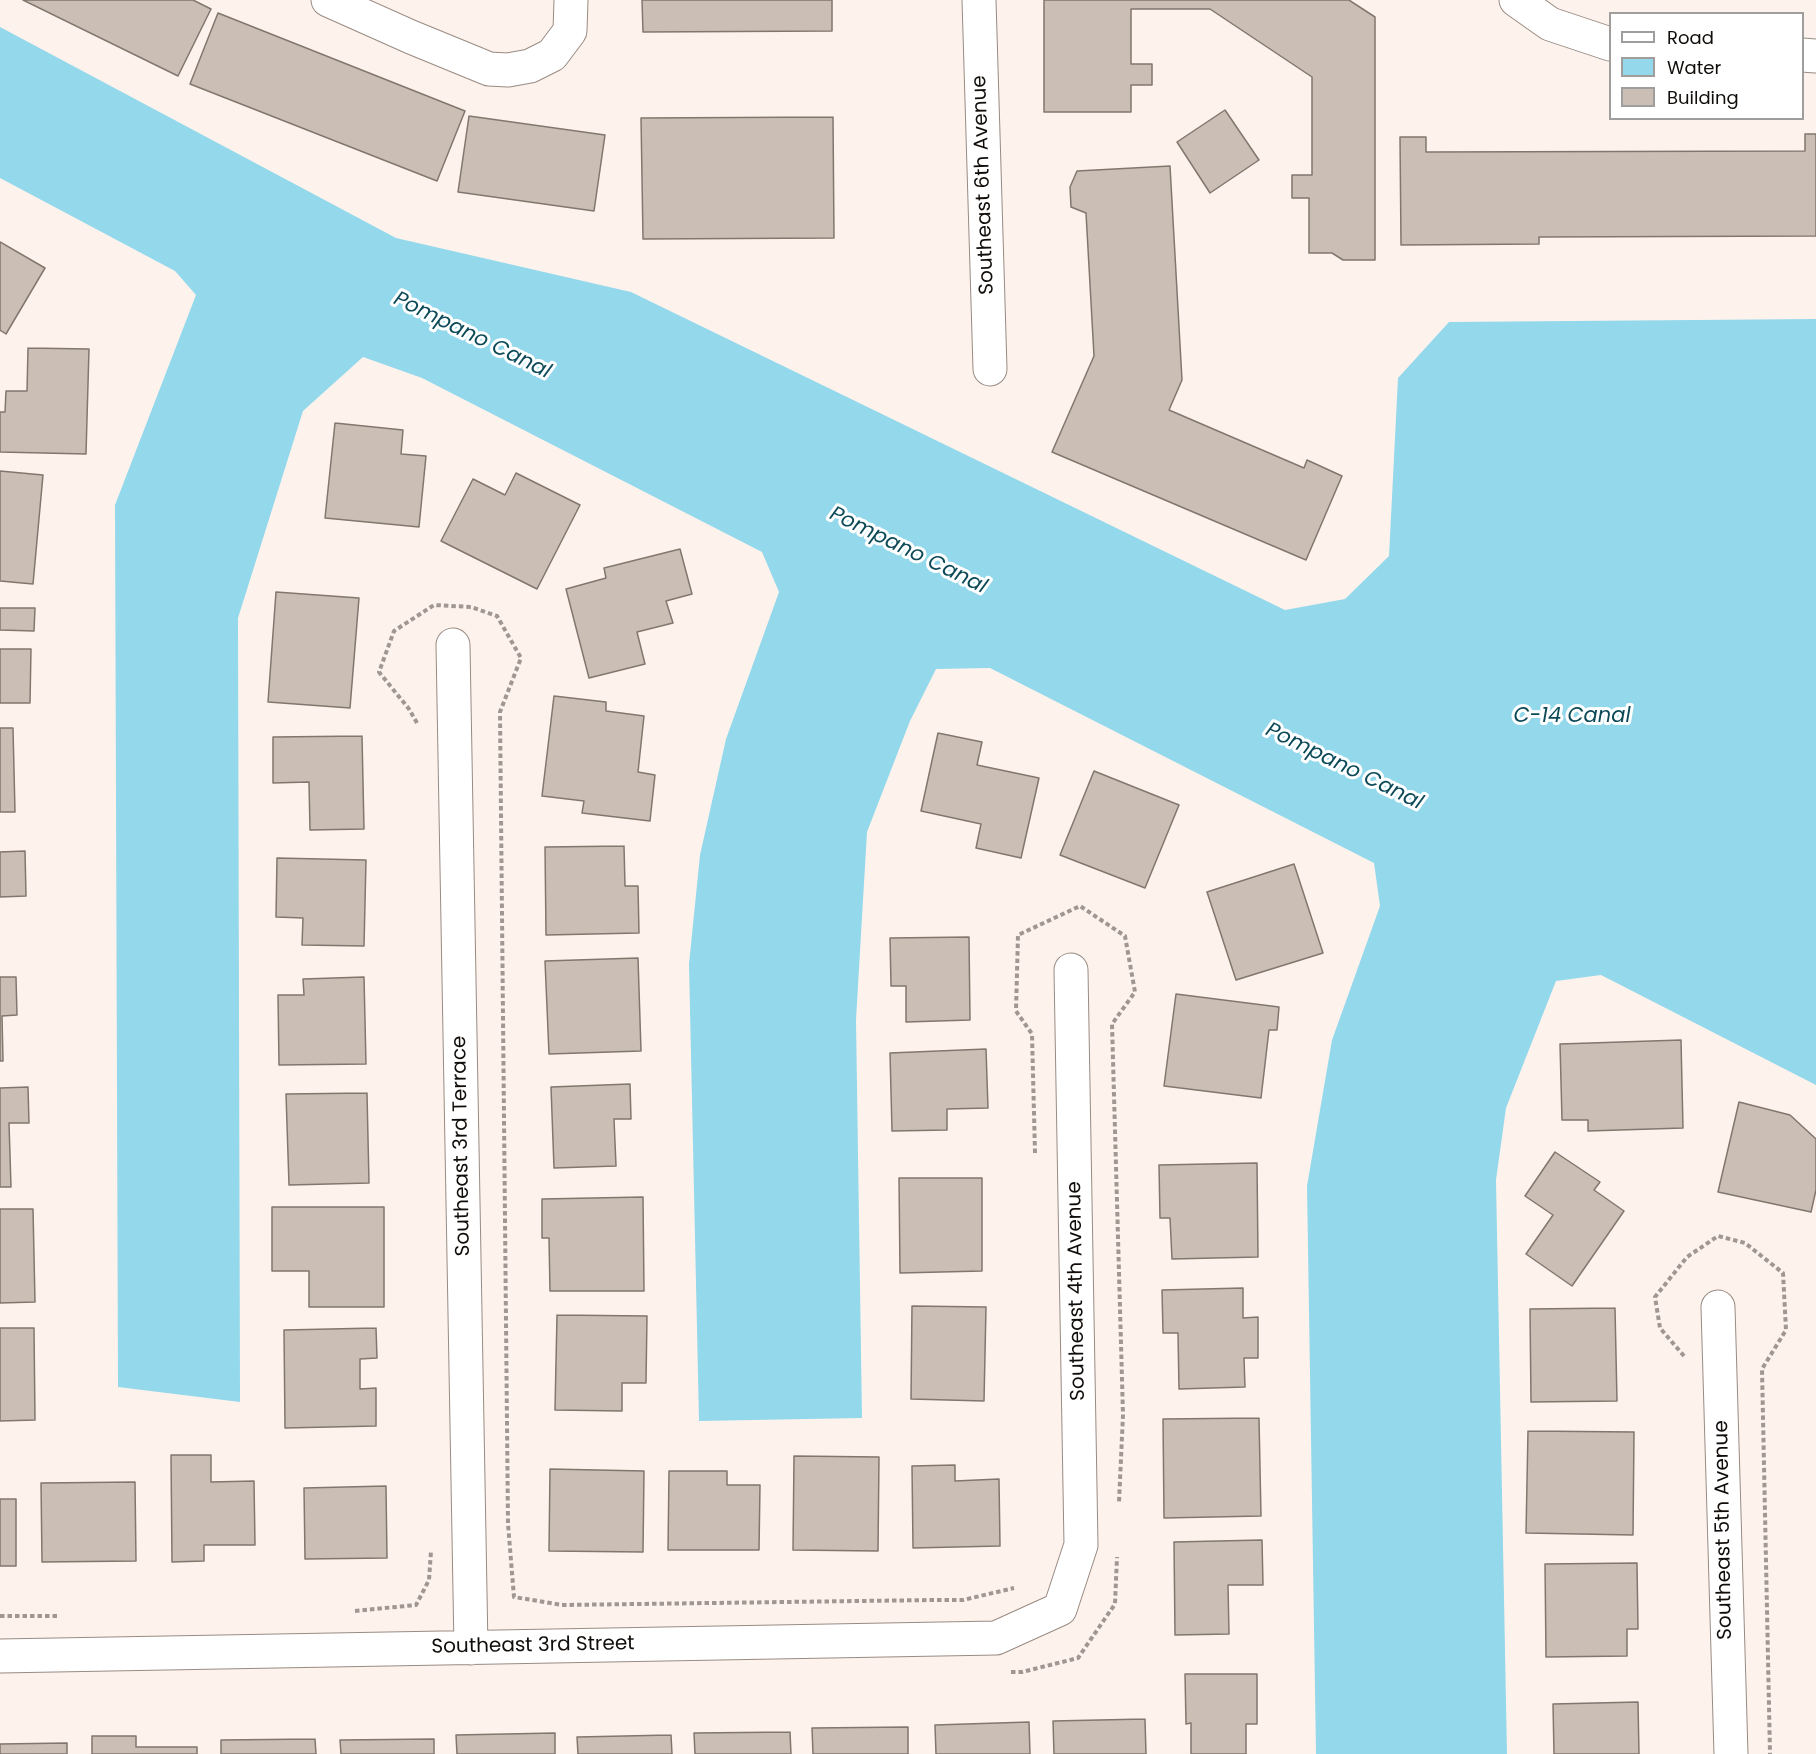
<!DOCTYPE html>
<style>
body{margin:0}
#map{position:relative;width:1816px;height:1754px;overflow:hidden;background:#fef3ec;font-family:Poppins,sans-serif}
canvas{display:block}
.legend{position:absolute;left:1609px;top:12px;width:195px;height:108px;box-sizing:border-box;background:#fff;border:2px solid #a09e9d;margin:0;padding:8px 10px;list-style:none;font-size:18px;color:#110d0a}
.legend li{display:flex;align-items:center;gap:12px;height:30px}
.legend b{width:30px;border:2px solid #a09e9d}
</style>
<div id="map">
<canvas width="1816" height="1754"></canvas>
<ul class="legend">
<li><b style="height:8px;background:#fff"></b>Road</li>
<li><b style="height:16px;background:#94d8ec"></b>Water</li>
<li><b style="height:16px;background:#cbbeb5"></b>Building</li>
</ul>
</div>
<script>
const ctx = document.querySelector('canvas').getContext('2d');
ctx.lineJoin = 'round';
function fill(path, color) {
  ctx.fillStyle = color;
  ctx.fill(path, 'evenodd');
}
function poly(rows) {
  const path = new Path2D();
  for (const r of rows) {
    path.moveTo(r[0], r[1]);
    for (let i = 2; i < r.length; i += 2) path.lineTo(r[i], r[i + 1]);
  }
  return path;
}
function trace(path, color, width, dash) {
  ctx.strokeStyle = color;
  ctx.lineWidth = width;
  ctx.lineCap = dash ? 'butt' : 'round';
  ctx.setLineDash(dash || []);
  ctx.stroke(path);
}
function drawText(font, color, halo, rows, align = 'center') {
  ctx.font = font + ' Poppins,sans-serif';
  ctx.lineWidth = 6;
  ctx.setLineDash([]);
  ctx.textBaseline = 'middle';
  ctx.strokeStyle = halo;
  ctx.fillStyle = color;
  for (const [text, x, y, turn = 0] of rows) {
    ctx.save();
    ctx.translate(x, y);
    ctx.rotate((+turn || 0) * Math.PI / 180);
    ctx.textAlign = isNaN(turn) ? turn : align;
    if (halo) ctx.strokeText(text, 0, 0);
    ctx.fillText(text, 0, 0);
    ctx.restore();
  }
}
fill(poly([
 [0,27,396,238,631,292,1285,610,1345,599,1389,556,1398,378,1449,322,1816,319,1816,1085,1601,975,1556,981,1506,1108,1496,1180,1507,1754,1316,1754,1307,1186,1332,1040,1380,906,1374,863,990,668,936,669,910,721,867,832,856,1020,862,1418,699,1421,689,964,700,855,726,739,779,592,762,552,422,378,363,357,303,411,238,618,240,1402,118,1387,115,505,196,295,175,271,0,178]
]), '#94d8ec');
const building = poly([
 [23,0,193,0,211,9,178,76,23,0],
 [642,0,832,0,832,31,643,32,642,0],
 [1044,0,1349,0,1375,17,1375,260,1343,260,1332,253,1309,253,1309,198,1292,198,1292,175,1312,175,1312,77,1210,9,1131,9,1131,64,1152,64,1152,85,1131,85,1131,112,1044,112,1044,0],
 [218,13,465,111,437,181,190,84,218,13],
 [1225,110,1259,160,1210,193,1177,142,1225,110],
 [469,116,605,135,594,211,458,192,469,116],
 [833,117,834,238,643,239,641,118,833,117],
 [1805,134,1816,134,1816,236,1539,237,1539,244,1401,245,1400,137,1426,137,1426,152,1805,151,1805,134],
 [1170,166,1182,380,1169,410,1304,468,1307,460,1342,476,1306,560,1052,452,1094,356,1086,213,1071,207,1070,187,1077,171,1170,166],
 [0,242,45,268,6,334,0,330,0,242],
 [28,348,89,349,86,454,0,452,0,412,5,412,6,391,27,391,28,348],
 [335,423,403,430,401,454,426,456,419,527,325,518,335,423],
 [0,471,43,475,33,584,0,581,0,471],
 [516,473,580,505,537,589,441,541,473,479,505,495,516,473],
 [680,549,692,594,666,601,673,623,637,632,645,664,589,678,566,589,606,578,604,568,680,549],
 [276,592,359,598,350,708,268,702,276,592],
 [0,608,35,608,34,631,0,630,0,608],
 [0,649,31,649,30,703,0,703,0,649],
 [554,696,606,702,606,711,644,716,638,772,655,775,650,821,582,813,584,801,542,796,554,696],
 [0,728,13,728,15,812,0,812,0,728],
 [938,733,982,742,977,765,1039,778,1021,858,976,848,981,824,921,811,938,733],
 [362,736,364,829,310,830,309,782,273,783,273,737,362,736],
 [1094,771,1179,805,1145,888,1060,855,1094,771],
 [624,846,625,886,638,886,639,933,546,935,545,847,624,846],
 [25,851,26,896,0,897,0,852,25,851],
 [277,858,366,860,364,946,302,945,303,918,276,917,277,858],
 [1294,864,1323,953,1236,980,1207,892,1294,864],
 [969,937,970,1020,906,1022,906,986,891,986,890,938,969,937],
 [638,958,641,1051,549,1054,545,961,638,958],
 [0,977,16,977,17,1015,2,1016,3,1061,0,1061,0,977],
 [364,977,366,1064,279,1065,278,995,304,995,303,979,364,977],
 [1176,994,1279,1007,1277,1030,1269,1030,1261,1098,1164,1086,1176,994],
 [1681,1040,1683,1128,1588,1131,1588,1120,1562,1120,1560,1044,1681,1040],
 [986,1049,988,1108,947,1109,947,1130,892,1131,890,1053,986,1049],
 [630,1084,631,1119,614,1119,616,1166,554,1168,551,1087,630,1084],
 [28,1087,29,1123,9,1123,11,1187,0,1187,0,1088,28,1087],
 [367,1093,369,1183,289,1185,286,1094,367,1093],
 [1739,1102,1790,1115,1816,1139,1816,1190,1811,1212,1718,1192,1739,1102],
 [1555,1152,1600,1182,1594,1190,1624,1211,1572,1286,1526,1254,1553,1215,1525,1196,1555,1152],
 [1257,1163,1258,1257,1172,1259,1170,1218,1160,1218,1159,1165,1257,1163],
 [899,1178,982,1178,982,1271,900,1273,899,1178],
 [643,1197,644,1291,550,1291,549,1238,542,1238,542,1199,643,1197],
 [272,1207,384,1207,384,1307,309,1307,309,1271,272,1271,272,1207],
 [0,1209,33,1209,35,1302,0,1303,0,1209],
 [1243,1288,1243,1318,1258,1317,1258,1358,1244,1358,1245,1387,1179,1389,1178,1333,1163,1333,1162,1290,1243,1288],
 [912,1306,986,1307,984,1401,911,1399,912,1306],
 [1615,1308,1617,1401,1531,1402,1530,1309,1615,1308],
 [557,1315,647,1316,646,1383,622,1383,622,1411,555,1410,557,1315],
 [0,1328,34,1328,35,1420,0,1421,0,1328],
 [376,1328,377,1358,360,1359,360,1389,376,1388,376,1426,285,1428,284,1330,376,1328],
 [1259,1418,1261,1516,1164,1518,1163,1419,1259,1418],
 [1528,1431,1634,1432,1633,1535,1526,1533,1528,1431],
 [171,1455,211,1455,211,1482,254,1481,255,1545,204,1545,204,1561,172,1562,171,1455],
 [794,1456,879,1457,878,1551,793,1550,794,1456],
 [955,1465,955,1481,999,1479,1000,1546,913,1548,912,1466,955,1465],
 [550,1469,644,1471,643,1552,549,1551,550,1469],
 [669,1471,727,1471,727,1485,760,1485,759,1550,668,1550,669,1471],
 [135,1482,136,1561,42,1562,41,1483,135,1482],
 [386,1486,387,1558,305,1559,304,1488,386,1486],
 [0,1499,16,1499,16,1566,0,1566,0,1499],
 [1262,1540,1263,1585,1228,1585,1229,1634,1175,1635,1174,1542,1262,1540],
 [1637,1563,1638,1629,1627,1629,1627,1656,1546,1657,1545,1564,1637,1563],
 [1185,1674,1257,1674,1257,1724,1246,1724,1246,1754,1191,1754,1191,1723,1186,1724,1185,1674],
 [1638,1702,1639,1754,1554,1754,1553,1704,1638,1702],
 [1145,1719,1146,1754,1054,1754,1053,1721,1145,1719],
 [1029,1722,1030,1754,936,1754,935,1725,1029,1722],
 [908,1727,908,1754,813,1754,812,1728,908,1727],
 [790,1732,791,1754,695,1754,694,1733,790,1732],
 [555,1733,555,1754,457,1754,456,1735,555,1733],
 [671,1735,672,1754,578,1754,577,1737,671,1735],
 [92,1736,136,1736,136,1747,197,1747,197,1754,92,1754,92,1736],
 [315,1739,316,1754,221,1754,221,1740,315,1739],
 [434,1739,434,1754,341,1754,340,1740,434,1739],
 [67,1743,67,1754,0,1754,0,1744,67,1743]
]);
fill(building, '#cbbeb5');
trace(building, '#83766e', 1.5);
const minor = poly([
 [328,0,411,37,489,69,508,70,530,66,552,55,570,31,571,0],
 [979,0,990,369],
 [1516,0,1550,24,1610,44],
 [1802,55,1816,56],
 [453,645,471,1648],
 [1718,1307,1731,1754],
 [0,1656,996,1638,1060,1609,1081,1545,1071,970]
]);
trace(minor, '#988b83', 35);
trace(poly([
 [417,723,409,709,379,672,394,631,434,605,471,607,497,616,521,658,500,712,508,1524,514,1597,562,1605,934,1600,963,1600,1014,1588],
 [1035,1153,1032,1034,1016,1011,1018,935,1080,906,1125,936,1135,992,1112,1024,1123,1415,1119,1502],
 [1684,1356,1660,1328,1655,1297,1687,1257,1718,1236,1745,1243,1783,1273,1786,1330,1762,1369,1770,1754],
 [355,1611,416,1605,429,1580,431,1551],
 [0,1616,59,1616],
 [1011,1672,1022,1672,1078,1658,1115,1604,1117,1557]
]), '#a09792', 4, [4.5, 3]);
trace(minor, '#fff', 33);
drawText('20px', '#110d0a', '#fff', [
 ["Southeast 6th Avenue",984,185,-92],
 ["Southeast 3rd Terrace",462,1146,-91],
 ["Southeast 4th Avenue",1077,1291,-91],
 ["Southeast 5th Avenue",1724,1530,-91],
 ["Southeast 3rd Street",533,1646,-1]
]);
drawText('italic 21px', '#0d4a58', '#fff', [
 ["Pompano Canal",472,336,26],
 ["Pompano Canal",908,551,26],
 ["C-14 Canal",1572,717],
 ["Pompano Canal",1344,767,26]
]);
</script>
